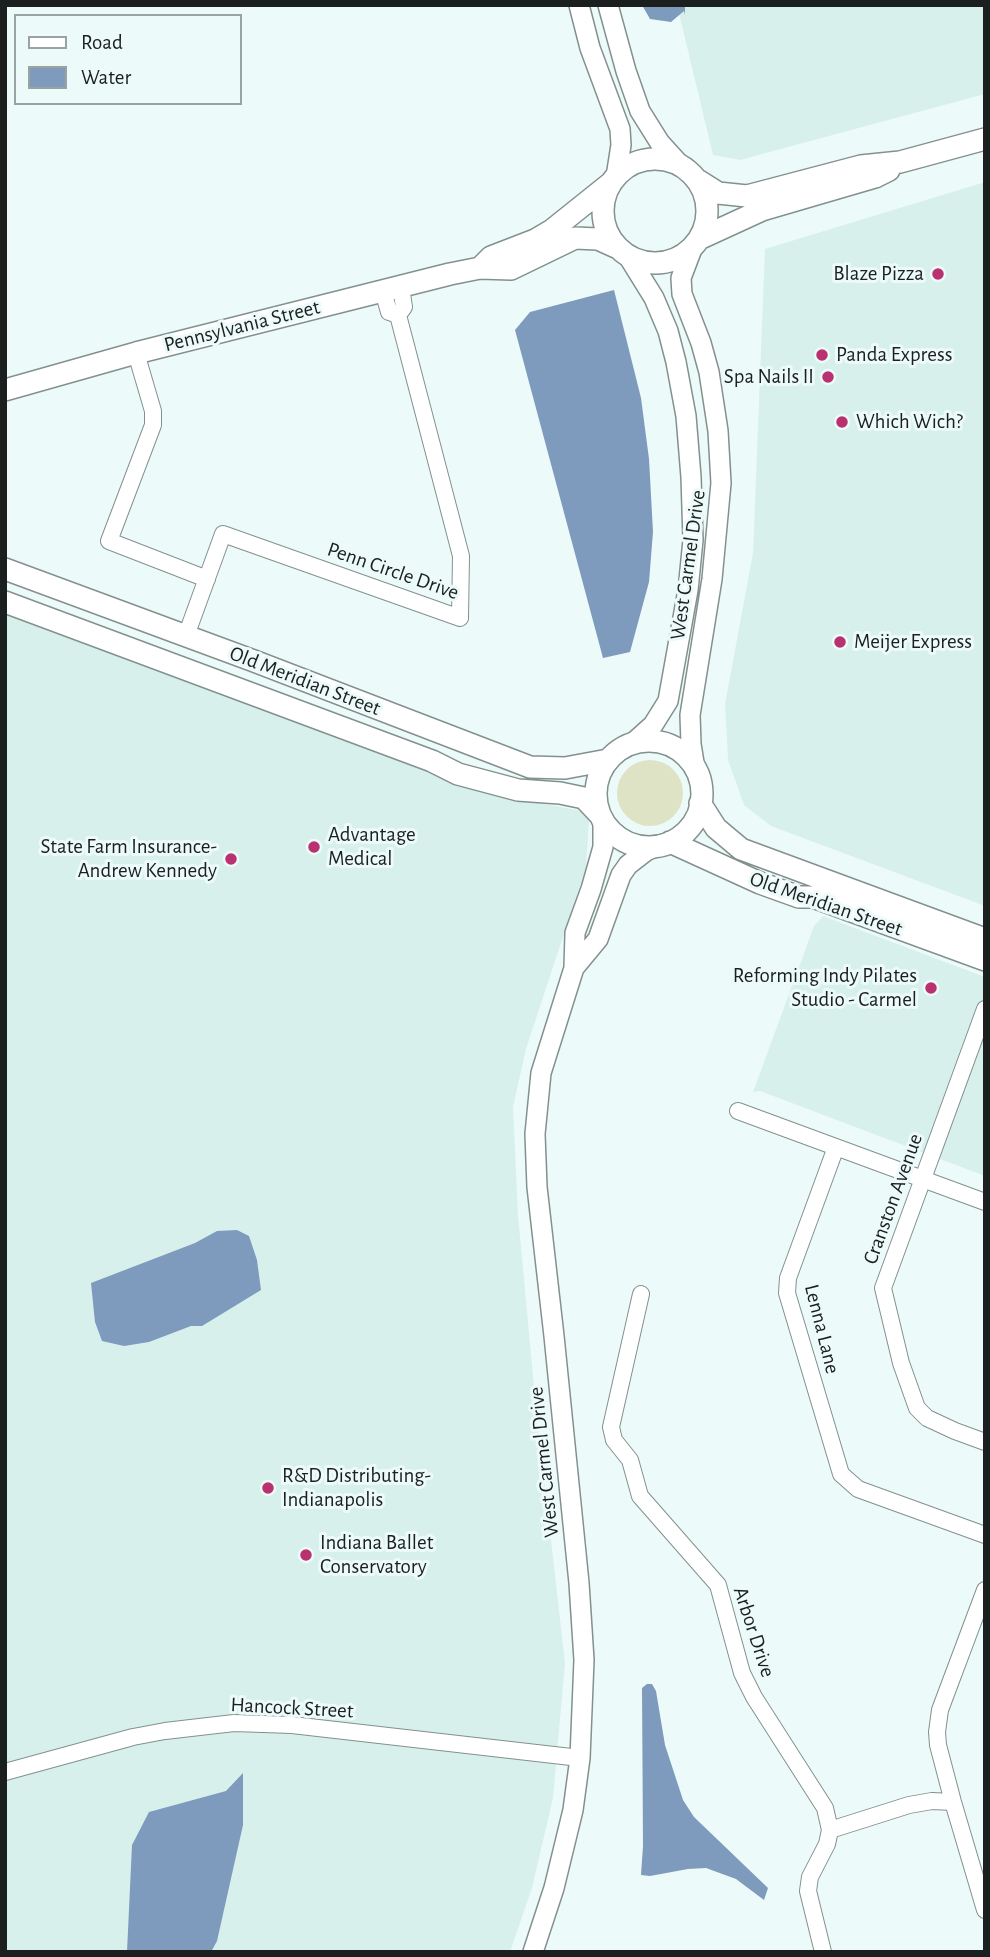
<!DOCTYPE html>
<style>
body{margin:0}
#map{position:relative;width:990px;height:1957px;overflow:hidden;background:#ecfbf9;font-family:"Alegreya Sans",sans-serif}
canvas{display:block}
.frame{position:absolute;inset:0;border:7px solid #1b201f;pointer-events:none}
.legend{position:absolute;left:14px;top:14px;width:228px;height:91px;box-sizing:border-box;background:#ecfbf9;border:2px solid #98a3a2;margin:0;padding:9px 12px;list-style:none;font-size:21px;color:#1b201f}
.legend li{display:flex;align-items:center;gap:14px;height:35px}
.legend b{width:35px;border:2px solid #98a3a2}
</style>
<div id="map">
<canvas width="990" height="1957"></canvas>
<div class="frame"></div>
<ul class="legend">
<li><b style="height:9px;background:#fff"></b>Road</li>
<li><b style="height:19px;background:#7e9abd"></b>Water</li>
</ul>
</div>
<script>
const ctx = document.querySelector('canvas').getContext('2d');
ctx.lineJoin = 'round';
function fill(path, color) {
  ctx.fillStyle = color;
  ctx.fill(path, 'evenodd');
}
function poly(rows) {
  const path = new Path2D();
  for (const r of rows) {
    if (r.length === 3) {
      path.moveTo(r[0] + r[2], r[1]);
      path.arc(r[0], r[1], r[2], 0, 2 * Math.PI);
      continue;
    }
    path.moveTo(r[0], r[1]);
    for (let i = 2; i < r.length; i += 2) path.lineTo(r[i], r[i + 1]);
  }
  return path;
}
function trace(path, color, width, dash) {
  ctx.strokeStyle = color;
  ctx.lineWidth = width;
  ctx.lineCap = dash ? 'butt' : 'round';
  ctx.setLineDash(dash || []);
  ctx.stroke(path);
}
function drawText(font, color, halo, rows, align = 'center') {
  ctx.font = font + ' "Alegreya Sans",sans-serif';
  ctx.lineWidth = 6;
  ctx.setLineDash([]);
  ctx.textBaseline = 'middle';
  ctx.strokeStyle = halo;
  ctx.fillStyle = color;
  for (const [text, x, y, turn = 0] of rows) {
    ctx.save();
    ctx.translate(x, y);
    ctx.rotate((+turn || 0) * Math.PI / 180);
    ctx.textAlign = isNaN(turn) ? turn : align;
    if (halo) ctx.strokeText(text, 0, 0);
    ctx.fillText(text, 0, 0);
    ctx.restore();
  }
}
fill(poly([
 [677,5,985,5,985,94,740,160,713,155],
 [985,182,985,906,771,826,744,805,728,760,725,704,753,553,765,249],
 [5,608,487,793,582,811,589,820,586,867,526,1049,513,1107,518,1215,536,1408,565,1663,553,1798,532,1888,510,1952,5,1952],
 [823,916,985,977,985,1176,760,1091,753,1092,814,926]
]), '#d8f0ec');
fill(poly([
 [650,793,33]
]), '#dde3c4');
fill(poly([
 [642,5,685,5,685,11,684,15,684,11,671,22,650,19],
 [614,290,641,398,649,459,653,532,649,582,630,652,603,658,515,330,530,312],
 [237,1230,249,1236,257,1260,261,1290,202,1326,191,1326,149,1342,124,1346,102,1341,95,1322,91,1283,195,1243,217,1231],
 [647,1684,652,1684,656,1691,665,1745,683,1800,694,1817,768,1888,764,1900,736,1879,706,1868,688,1869,650,1876,641,1875,643,1846,642,1688],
 [243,1773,243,1825,217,1941,211,1952,127,1952,132,1845,149,1812,226,1791]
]), '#7e9abd');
const minor = poly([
 [398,315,404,307,401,287],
 [136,353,153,411,153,425,109,541,207,579],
 [186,636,223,534,460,618,461,556,398,315,389,312,383,291],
 [985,1009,883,1288,901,1363,917,1408,927,1418,955,1431,985,1442],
 [738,1111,985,1202],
 [836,1147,788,1278,787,1293,841,1474,858,1489,985,1535],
 [641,1294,611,1427,614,1440,630,1460,640,1496,718,1585,742,1673,754,1697,825,1808,830,1830,827,1844,810,1877,808,1891,823,1952],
 [985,1590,940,1710,937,1732,938,1745,953,1802,985,1910],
 [5,1772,133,1737,165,1731,234,1723,292,1725,580,1758],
 [830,1830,909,1805,932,1801,953,1802]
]);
const tertiary = poly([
 [579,5,590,48,620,129,621,145,616,177],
 [608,5,626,71,640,111,660,143,680,165],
 [692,249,681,278,682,294,701,343,709,372,718,431,721,483,712,579,690,715,691,744,695,769],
 [628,256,654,298,668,331,676,362,686,416,691,477,693,540,688,590,668,701,653,725,633,743],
 [574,968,598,939,621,875,628,865,646,851,659,845],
 [533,1952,554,1888,573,1810,580,1758,584,1660,579,1583,554,1336,537,1187,535,1134,541,1073,574,968,575,933,591,889,603,847,603,820]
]);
const secondary = poly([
 [655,211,52],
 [699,181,718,193,747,196,861,166,900,162,985,139],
 [701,238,762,210,875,177,889,170],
 [480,268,491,257,535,240,552,230,612,182],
 [5,390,136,353,450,274,480,268,511,269,575,238,598,239,618,248],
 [5,569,254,661,530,767,565,768,608,760],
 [5,602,432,761,458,774,518,790,560,793,584,798,600,815],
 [649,794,53],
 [700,803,716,828,741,849,985,939],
 [670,842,760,883,799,897,813,897,985,960]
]);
trace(minor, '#83918e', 18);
trace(tertiary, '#83918e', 22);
trace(secondary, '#83918e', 24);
trace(minor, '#fff', 16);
trace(tertiary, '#fff', 19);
trace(secondary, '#fff', 21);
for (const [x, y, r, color] of [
 [938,274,7,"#ba316f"],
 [822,355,7,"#ba316f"],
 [828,377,7,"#ba316f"],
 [842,422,7,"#ba316f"],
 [840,642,7,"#ba316f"],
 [314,847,7,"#ba316f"],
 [231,859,7,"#ba316f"],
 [931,988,7,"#ba316f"],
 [268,1488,7,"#ba316f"],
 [306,1555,7,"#ba316f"]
]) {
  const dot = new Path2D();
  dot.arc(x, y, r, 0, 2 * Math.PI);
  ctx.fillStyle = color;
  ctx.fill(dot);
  trace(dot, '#ecfbf9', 2.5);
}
drawText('21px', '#1b201f', '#ecfbf9', [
 ["Blaze Pizza",924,274,"right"],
 ["Panda Express",836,355],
 ["Spa Nails II",814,377,"right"],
 ["Which Wich?",856,422],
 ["Meijer Express",854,642],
 ["Advantage",328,835],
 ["Medical",328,859],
 ["State Farm Insurance-",217,847,"right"],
 ["Andrew Kennedy",217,871,"right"],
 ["Reforming Indy Pilates",917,976,"right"],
 ["Studio - Carmel",917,1000,"right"],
 ["R&D Distributing-",282,1476],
 ["Indianapolis",282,1500],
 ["Indiana Ballet",320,1543],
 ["Conservatory",320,1567]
], 'left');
drawText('21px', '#1b201f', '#ecfbf9', [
 ["Pennsylvania Street",242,326,-14],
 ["West Carmel Drive",688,565,-82],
 ["Penn Circle Drive",393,571,19],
 ["Old Meridian Street",305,681,21],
 ["Old Meridian Street",826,904,19],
 ["Cranston Avenue",893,1199,-70],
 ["Lenna Lane",822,1329,76],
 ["West Carmel Drive",544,1462,-96],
 ["Arbor Drive",754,1632,72],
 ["Hancock Street",292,1708,3]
]);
</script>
